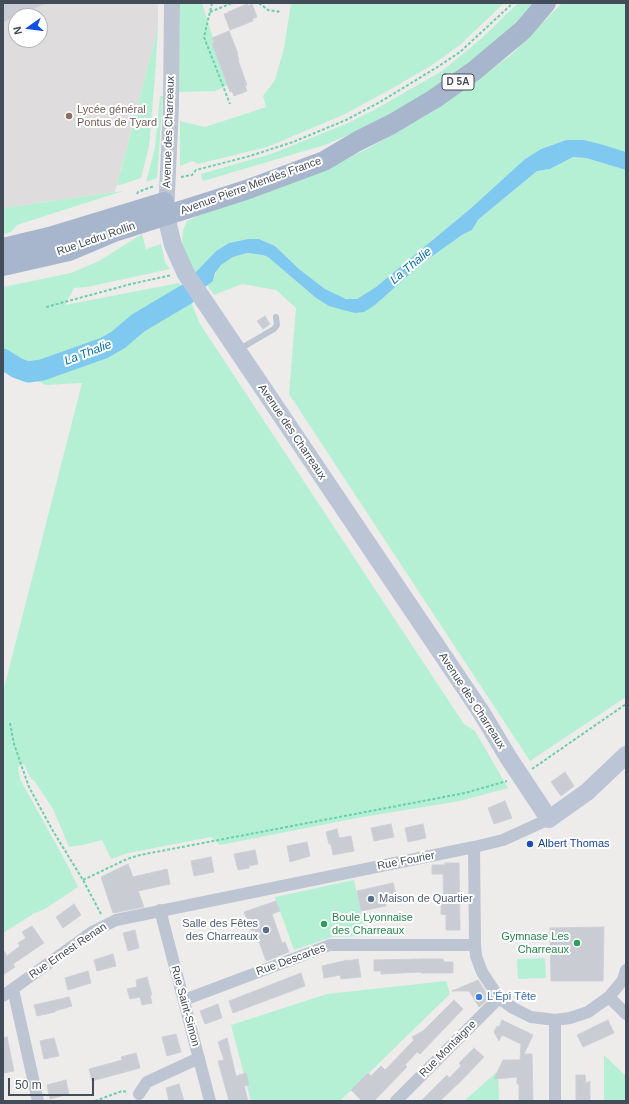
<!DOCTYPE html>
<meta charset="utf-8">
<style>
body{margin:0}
#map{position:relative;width:629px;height:1104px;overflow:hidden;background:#eeebeb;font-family:Helvetica,sans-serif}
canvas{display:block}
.frame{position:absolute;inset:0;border:4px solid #434c59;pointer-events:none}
.north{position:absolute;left:8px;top:8px;width:40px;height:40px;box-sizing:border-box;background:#fff;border:1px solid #b4b7bd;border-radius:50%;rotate:256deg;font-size:11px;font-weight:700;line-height:16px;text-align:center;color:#434c59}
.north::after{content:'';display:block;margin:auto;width:14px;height:18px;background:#0f4fe4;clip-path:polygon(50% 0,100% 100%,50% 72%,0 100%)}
.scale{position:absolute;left:8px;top:1078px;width:86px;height:18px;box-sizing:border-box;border:2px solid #434c59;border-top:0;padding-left:5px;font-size:12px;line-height:14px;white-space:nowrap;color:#434c59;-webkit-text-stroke:3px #fff;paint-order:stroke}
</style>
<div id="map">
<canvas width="629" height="1104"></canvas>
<div class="frame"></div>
<div class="north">N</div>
<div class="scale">50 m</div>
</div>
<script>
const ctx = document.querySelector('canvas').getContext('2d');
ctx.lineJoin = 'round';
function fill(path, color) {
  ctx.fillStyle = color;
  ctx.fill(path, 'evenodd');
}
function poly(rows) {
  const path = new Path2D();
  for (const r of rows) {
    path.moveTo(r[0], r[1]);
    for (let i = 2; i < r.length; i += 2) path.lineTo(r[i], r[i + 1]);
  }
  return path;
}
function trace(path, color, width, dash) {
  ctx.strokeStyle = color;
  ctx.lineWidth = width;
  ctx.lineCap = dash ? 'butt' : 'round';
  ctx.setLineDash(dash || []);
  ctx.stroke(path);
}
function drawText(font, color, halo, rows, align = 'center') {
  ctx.font = font + ' Helvetica,sans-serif';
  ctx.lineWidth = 4;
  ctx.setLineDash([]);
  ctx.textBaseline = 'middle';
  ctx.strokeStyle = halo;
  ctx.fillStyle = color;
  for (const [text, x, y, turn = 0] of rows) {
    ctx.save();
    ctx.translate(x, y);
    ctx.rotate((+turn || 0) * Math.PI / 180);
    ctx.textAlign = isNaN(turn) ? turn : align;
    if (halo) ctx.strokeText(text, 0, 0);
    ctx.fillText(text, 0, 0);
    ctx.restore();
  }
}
fill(poly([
 [3,3,158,3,158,27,115,192,3,208],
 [16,16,40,16,40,40,16,40]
]), '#dfdcdd');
fill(poly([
 [180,3,202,3,214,42,212,43,228,85,215,91,179,92],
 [291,3,504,3,460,45,432,65,393,88,343,115,267,147,198,164,193,161,180,166,180,121,205,127,266,107,263,96,275,80,284,48],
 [518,3,537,3,511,29,479,55,440,84,397,111,366,127,325,145,203,181,201,174,271,154,346,124,376,109,442,71,481,39],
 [562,3,626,3,626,152,584,140,566,140,541,149,525,159,470,209,376,287,365,295,354,300,340,297,325,289,299,269,275,246,259,239,248,239,229,243,216,251,195,273,185,254,182,243,183,230,187,221,213,209,317,172,367,149,422,118,466,89,512,54],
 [158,27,155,76,149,146,141,178,120,185,117,185],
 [160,96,163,96,157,178,146,182,155,148],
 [573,157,586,158,626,170,626,697,530,761,289,394,296,308,276,290,242,284,214,295,207,285,213,281,217,270,221,265,233,257,247,253,263,255,268,257,316,298,329,306,355,313,375,305,416,268,462,235,472,230,478,220,485,214,537,171,550,169],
 [123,191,17,225,11,232,3,234,3,208],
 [142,234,146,249,161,244,165,262,170,269,87,287,74,288,65,305,179,283,183,288,142,313,115,336,96,344,45,360,23,364,3,351,3,287,71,273,99,261],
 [190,300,200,324,464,724,475,731,508,788,460,801,357,818,220,845,211,837,128,853,111,859,102,840,83,845,69,847,53,809,35,782,30,777,24,764,18,767,20,779,68,866,78,887,45,909,33,914,3,933,3,692,82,383,46,385,34,380,109,355,121,346,136,331,155,318],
 [354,880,366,936,332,937,294,950,275,897],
 [545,958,546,978,518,979,517,959],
 [446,981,450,994,340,1101,251,1101,231,1025,327,994],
 [604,1055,626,1076,626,1101,604,1101],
 [498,1068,499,1101,464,1101,498,1071]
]), '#b5f0d4');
fill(poly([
 [566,140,584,140,600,144,626,152,626,170,586,158,573,157,550,169,537,171,485,214,478,220,472,230,462,235,420,265,375,305,364,312,355,313,343,310,329,306,316,298,268,257,263,255,247,253,233,257,221,265,215,273,213,281,205,287,195,273,216,251,229,243,248,239,259,239,275,246,299,269,325,289,346,299,357,299,376,287,388,277,470,209,525,159,541,149]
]), '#7fc9f0');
trace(poly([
 [3,359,17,368,28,372,42,370,104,348,118,340,138,323,187,294]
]), '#7fc9f0', 21);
const building = poly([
 [3,3,46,3,3,22,3,3],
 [247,4,248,6,252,4,257,17,252,19,253,21,230,30,224,14,228,13,228,12,247,4],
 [229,31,238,54,237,54,239,60,238,60,247,85,245,86,247,91,234,96,232,91,230,92,212,43,214,42,212,38,229,31],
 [265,316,270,324,263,329,257,321,265,316],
 [565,772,574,786,561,796,551,782,565,772],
 [505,801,512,818,494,824,488,808,505,801],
 [391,824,394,837,374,841,371,828,391,824],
 [423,824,426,838,408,842,405,828,423,824],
 [337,829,339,838,351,836,354,851,333,855,331,844,329,844,326,832,337,829],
 [307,842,310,856,290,862,287,846,307,842],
 [255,850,258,864,249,866,249,868,238,870,234,854,255,850],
 [211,857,214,872,194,876,191,861,211,857],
 [445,863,459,863,460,930,446,930,446,915,441,914,441,903,444,903,443,874,432,874,432,865,445,865,445,863],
 [128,864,133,877,167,869,170,884,138,891,144,907,113,913,101,877,128,864],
 [393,883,397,898,385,901,386,906,361,911,357,891,393,883],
 [276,901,280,911,272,914,282,943,285,942,289,952,266,961,255,930,251,931,244,912,276,901],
 [74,904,81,915,63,928,56,917,74,904],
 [32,926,44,943,13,964,15,967,3,975,3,949,7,956,20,946,18,943,26,938,22,932,32,926],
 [604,927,603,981,551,981,550,928,604,927],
 [135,930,139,948,128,951,123,933,135,930],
 [113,954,116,966,97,971,94,960,113,954],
 [358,959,361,977,341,979,340,975,324,978,322,966,348,960,348,961,358,959],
 [421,959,443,959,444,962,453,962,453,973,421,973,421,972,381,974,381,971,374,971,374,960,421,959],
 [88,971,91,983,68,990,65,978,88,971],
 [301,973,305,986,233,1013,229,1001,301,973],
 [147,977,152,995,150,995,152,1003,142,1005,140,997,130,999,127,989,137,987,136,980,147,977],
 [478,980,487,994,486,1001,479,1007,469,991,452,991,478,980],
 [69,997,72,1006,55,1011,55,1012,37,1016,34,1005,69,997],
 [454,1000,463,1009,420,1054,417,1052,405,1065,407,1067,374,1101,362,1101,351,1090,368,1073,371,1076,381,1066,385,1070,414,1040,412,1037,423,1031,454,1000],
 [218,1004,222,1018,205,1024,200,1011,218,1004],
 [502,1020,533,1035,524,1054,532,1054,533,1101,519,1101,519,1084,517,1084,517,1077,494,1079,503,1060,520,1060,521,1044,502,1035,499,1041,494,1032,497,1026,499,1027,502,1020],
 [608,1020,614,1033,583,1047,577,1035,608,1020],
 [176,1034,181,1052,167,1056,162,1037,176,1034],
 [7,1037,14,1071,3,1073,3,1038,7,1037],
 [54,1038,59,1056,44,1059,40,1041,54,1038],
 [227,1038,236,1076,246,1073,249,1085,244,1086,248,1101,229,1101,218,1061,224,1060,218,1042,227,1038],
 [474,1048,484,1057,463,1079,440,1101,421,1101,447,1075,449,1078,461,1066,459,1063,474,1048],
 [136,1053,140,1068,92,1081,89,1069,122,1060,121,1057,136,1053],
 [576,1075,585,1075,586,1083,590,1081,590,1101,576,1101,576,1075],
 [66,1080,69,1094,50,1099,47,1085,66,1080],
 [179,1084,184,1101,169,1101,166,1088,179,1084]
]);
fill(building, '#caccd4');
trace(building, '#ced0d8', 1);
trace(poly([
 [212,3,204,37,230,104],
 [259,3,268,10,281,12],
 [210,12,232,3],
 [181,177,192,175,196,170,250,156,293,142,346,120,380,102,439,66,460,52,513,3],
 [137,194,138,192,154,186],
 [46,307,131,284,172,275],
 [10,723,14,744,29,787,53,831,83,880,101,914],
 [532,769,626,704],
 [83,880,127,859,140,855,465,793,507,781],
 [95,1101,122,1091,128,1092]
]), '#6ccfac', 2, [3, 2]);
trace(poly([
 [238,350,274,329,277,325,276,317]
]), '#bdc5d2', 6);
trace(poly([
 [474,847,475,945,476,956,482,972,499,998,513,1008,531,1017,555,1020,570,1018,588,1012,609,997,623,980,626,970],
 [160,910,210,1101],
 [13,989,38,1101],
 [3,996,92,932,116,920,474,847,503,840,549,819],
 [609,997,626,1014],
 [184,1000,330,945,475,945],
 [555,1020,555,1101],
 [139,1094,147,1082,199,1058],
 [396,1101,499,998]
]), '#bdc5d2', 12);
trace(poly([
 [166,215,171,105,172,3]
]), '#bdc5d2', 16);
trace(poly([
 [166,216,173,245,186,274,481,712,508,757,549,819,587,792,626,755]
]), '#bcc5d6', 18);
trace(poly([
 [3,248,49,237,164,202],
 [3,266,69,251,114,232,246,190,324,161,356,142,392,124,434,99,474,71,523,30,546,3]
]), '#a8b6cd', 20);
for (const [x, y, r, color] of [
 [69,116,4,"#8d6e63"],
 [530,844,4,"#1a4fb4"],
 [371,899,4,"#5c6f8a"],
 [324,924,4,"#2e9e5b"],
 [266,930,4,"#5c6f8a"],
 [577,943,4,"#2e9e5b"],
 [479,997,4,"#3f7fe0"]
]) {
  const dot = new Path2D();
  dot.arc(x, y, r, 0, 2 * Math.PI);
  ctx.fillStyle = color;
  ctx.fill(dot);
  trace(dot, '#fff', 1.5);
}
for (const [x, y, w] of [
 [458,82,32]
]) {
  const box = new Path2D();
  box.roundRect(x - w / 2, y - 8, w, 16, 3);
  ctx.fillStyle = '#fff';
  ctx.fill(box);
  trace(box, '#434c59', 1);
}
drawText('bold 10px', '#434c59', null, [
 ["D 5A",458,82]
]);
drawText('11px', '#785e54', '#fff', [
 ["Lycée général",77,110],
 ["Pontus de Tyard",77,123]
], 'left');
drawText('11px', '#434c59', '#fff', [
 ["Avenue des Charreaux",169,132,-88],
 ["Avenue Pierre Mendès France",251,186,-20],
 ["Rue Ledru Rollin",96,239,-19],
 ["Avenue des Charreaux",292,432,56],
 ["Avenue des Charreaux",472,701,57],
 ["Rue Fourier",406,861,-11],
 ["Rue Ernest Renan",68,951,-34],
 ["Rue Descartes",291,960,-20],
 ["Rue Saint-Simon",185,1006,75],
 ["Rue Montaigne",448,1049,-45]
]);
drawText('11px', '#164399', '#fff', [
 ["Albert Thomas",538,844]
], 'left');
drawText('11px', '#4e5e75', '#fff', [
 ["Maison de Quartier",379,899],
 ["Salle des Fêtes",258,924,"right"],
 ["des Charreaux",258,937,"right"]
], 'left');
drawText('11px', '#27864d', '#fff', [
 ["Boule Lyonnaise",332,918],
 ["des Charreaux",332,931],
 ["Gymnase Les",569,937,"right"],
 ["Charreaux",569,950,"right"]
], 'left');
drawText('11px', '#366cbe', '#fff', [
 ["L'Épi Tête",487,997]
], 'left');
drawText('italic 12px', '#0571aa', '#fff', [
 ["La Thalie",411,266,-40],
 ["La Thalie",88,353,-21]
]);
</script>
